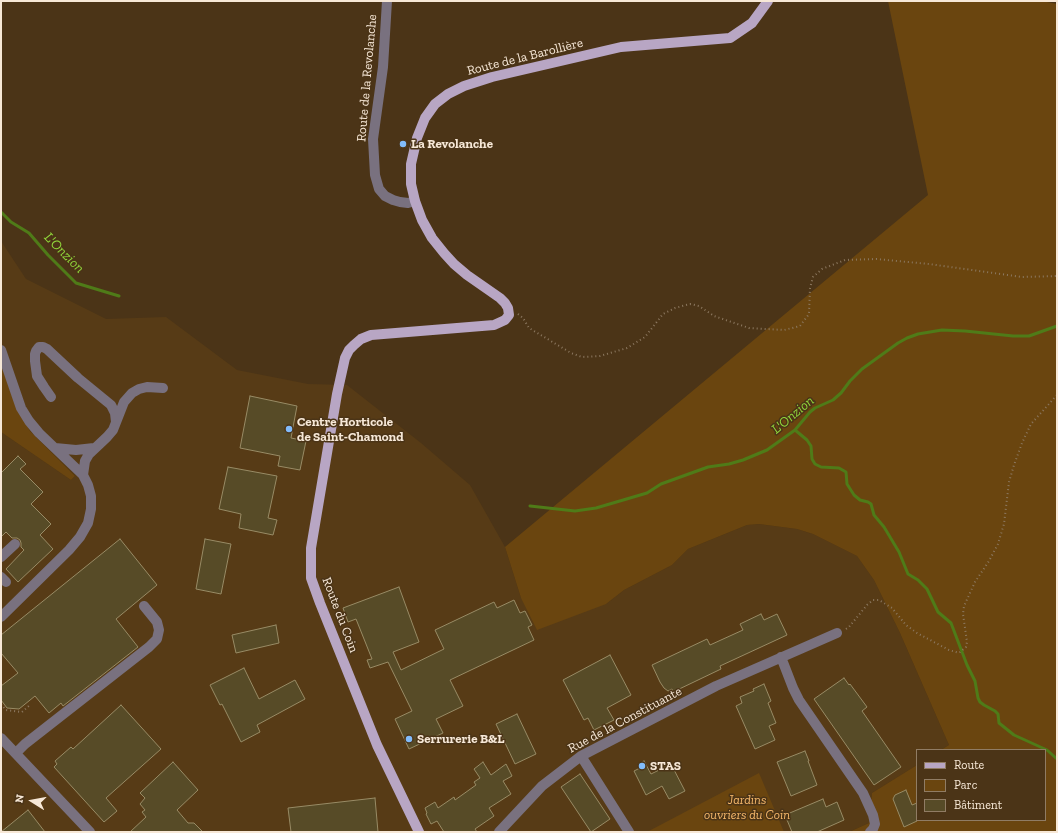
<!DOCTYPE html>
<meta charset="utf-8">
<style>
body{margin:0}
#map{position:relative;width:1058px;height:833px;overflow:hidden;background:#4b3417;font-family:"Zilla Slab",serif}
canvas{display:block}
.frame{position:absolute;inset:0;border:2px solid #f7e8d7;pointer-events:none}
.legend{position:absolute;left:916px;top:749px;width:130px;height:72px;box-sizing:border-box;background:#4b3417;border:1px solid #907c64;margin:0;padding:5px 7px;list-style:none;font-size:12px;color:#f7e8d7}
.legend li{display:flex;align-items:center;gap:8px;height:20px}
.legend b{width:20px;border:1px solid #907c64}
.north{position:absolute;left:12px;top:781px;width:40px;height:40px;-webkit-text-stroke:3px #4b3417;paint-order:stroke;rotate:281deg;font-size:11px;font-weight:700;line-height:16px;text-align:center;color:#f7e8d7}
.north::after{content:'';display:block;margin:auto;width:14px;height:18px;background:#f7e8d7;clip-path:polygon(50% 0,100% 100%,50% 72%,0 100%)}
</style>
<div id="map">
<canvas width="1058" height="833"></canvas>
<div class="frame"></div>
<ul class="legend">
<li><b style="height:5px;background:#b8a6c4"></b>Route</li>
<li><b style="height:11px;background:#6a450f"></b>Parc</li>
<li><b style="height:11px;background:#574b27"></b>Bâtiment</li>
</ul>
<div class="north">N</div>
</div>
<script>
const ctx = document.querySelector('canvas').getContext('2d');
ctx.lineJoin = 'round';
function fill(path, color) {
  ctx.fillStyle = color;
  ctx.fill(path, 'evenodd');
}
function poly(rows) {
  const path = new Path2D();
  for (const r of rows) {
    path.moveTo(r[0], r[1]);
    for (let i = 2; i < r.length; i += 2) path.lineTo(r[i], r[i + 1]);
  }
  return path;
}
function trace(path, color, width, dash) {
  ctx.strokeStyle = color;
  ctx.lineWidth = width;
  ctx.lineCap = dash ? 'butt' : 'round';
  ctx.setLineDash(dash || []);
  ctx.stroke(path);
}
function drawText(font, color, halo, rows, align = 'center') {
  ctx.font = font + ' "Zilla Slab",serif';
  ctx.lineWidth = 3;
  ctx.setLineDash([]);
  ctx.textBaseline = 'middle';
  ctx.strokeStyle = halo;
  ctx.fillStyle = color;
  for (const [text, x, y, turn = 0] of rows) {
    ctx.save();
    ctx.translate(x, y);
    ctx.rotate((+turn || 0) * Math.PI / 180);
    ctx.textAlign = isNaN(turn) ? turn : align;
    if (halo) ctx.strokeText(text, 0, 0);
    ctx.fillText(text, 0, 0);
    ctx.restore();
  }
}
fill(poly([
 [1,241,26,279,106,319,166,317,237,370,308,384,347,385,421,443,470,485,505,547,521,598,606,604,624,590,672,565,688,549,747,525,759,524,797,529,813,534,857,556,874,580,900,633,949,745,941,750,917,750,917,765,872,793,869,823,849,832,1,832,1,432,71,480,75,476,30,431,17,408,1,364]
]), '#573b16');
fill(poly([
 [888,1,1042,1,1057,4,1057,832,849,832,869,823,872,793,917,765,917,820,1045,820,1045,750,941,750,949,745,900,633,874,580,857,556,813,534,797,529,759,524,747,525,688,549,672,565,624,590,606,604,537,630,521,598,505,547,928,195],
 [1,364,17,408,30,431,75,476,71,480,1,432],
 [759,773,784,832,647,832]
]), '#6a450f');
trace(poly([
 [1,212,11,222,29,233,48,255,76,283,119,296],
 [795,430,807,440,811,446,812,459,815,464,821,467,839,468,846,472,847,484,854,495,860,500,868,502,871,504,874,515,884,527,899,552,908,574,918,580,927,589,938,612,951,623,967,665,975,681,978,698,980,702,984,705,995,711,998,714,999,723,1014,735,1047,750,1057,759],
 [530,506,575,511,596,508,647,493,661,484,708,467,729,464,743,460,767,450,795,430,810,412,815,408,833,400,841,393,850,381,862,369,898,343,907,338,918,334,942,330,965,331,1013,336,1029,336,1057,326]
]), '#4f7b18', 3);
const building = poly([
 [250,396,297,406,291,438,306,441,300,470,278,466,280,456,240,448,250,396],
 [18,456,26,464,20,469,43,492,31,504,51,524,40,535,53,549,18,582,6,569,24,550,21,547,21,543,20,540,17,538,12,538,6,532,1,537,1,473,18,456],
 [228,467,277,476,268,518,277,520,273,535,239,528,241,514,219,509,228,467],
 [120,539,157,585,116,619,138,647,63,706,61,703,49,713,35,696,19,709,7,708,1,700,1,686,18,673,1,653,1,635,120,539],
 [205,539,231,544,221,594,196,589,205,539],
 [399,587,419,642,393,652,401,670,444,649,435,630,494,602,497,608,514,600,520,613,525,611,532,625,528,627,534,640,450,680,463,706,436,719,443,733,409,749,395,719,412,711,388,662,370,668,367,660,372,659,356,619,348,622,343,608,399,587],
 [761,614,764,620,777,614,787,635,720,666,721,669,673,692,672,689,668,691,664,688,660,682,652,665,707,639,710,645,743,630,740,624,761,614],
 [276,625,279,643,236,653,232,635,276,625],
 [610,655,631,695,607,708,614,720,594,730,588,718,584,720,563,680,610,655],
 [244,668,259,699,295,680,305,699,257,725,260,732,241,742,222,704,220,705,210,685,244,668],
 [844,678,849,685,850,684,867,707,862,711,901,767,874,785,814,699,844,678],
 [764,684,771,701,768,703,776,723,769,726,775,740,755,749,736,706,742,703,740,697,754,691,753,689,764,684],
 [121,705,161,749,106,798,117,811,104,822,54,767,57,764,55,761,71,747,73,749,121,705],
 [517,714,536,754,515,764,496,724,517,714],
 [805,751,809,761,808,761,817,785,791,796,777,762,805,751],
 [644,761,651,774,671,764,685,791,669,799,662,786,646,795,634,771,640,768,638,765,644,761],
 [173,762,198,790,177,810,188,823,194,823,203,832,130,832,146,817,142,812,145,810,140,804,145,798,140,793,173,762],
 [483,762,491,775,506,764,512,776,503,781,511,794,489,808,494,816,475,829,477,832,444,832,437,821,431,824,426,814,427,813,425,808,435,802,438,808,454,797,455,800,476,785,474,782,480,778,474,769,483,762],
 [580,774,610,819,591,832,561,787,580,774],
 [906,790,912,805,917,803,917,821,904,827,893,799,895,795,906,790],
 [375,798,378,832,291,832,288,808,375,798],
 [823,799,826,807,837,802,844,820,817,832,792,832,785,815,823,799],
 [28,810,45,832,1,832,28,810]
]);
fill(building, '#574b27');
trace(building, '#988b65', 1);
trace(poly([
 [518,314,523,318,529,328,571,353,582,357,600,356,627,348,645,337,663,314,675,308,690,304,699,306,714,316,749,328,784,330,800,326,809,314,810,288,813,277,822,269,845,260,876,259,929,264,1022,277,1057,276],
 [846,629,849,627,867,605,873,600,879,600,892,608,906,625,917,633,949,650,959,653,966,647,967,642,963,614,964,606,975,582,989,561,998,544,1004,524,1009,482,1014,465,1022,443,1031,424,1057,395],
 [1,704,6,710,22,712,31,704]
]), '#8c7860', 2, [1, 3]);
trace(poly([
 [387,1,383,67,373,139,375,175,379,189,385,196,393,200,400,202,408,203,415,201],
 [1,350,21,408,29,421,39,433,83,475,88,485,91,496,91,509,88,523,80,537,69,550,1,617],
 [51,397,44,387,37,376,35,361,35,354,36,351,39,347,43,347,47,349,78,378,111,405,115,413,116,422],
 [55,448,76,450,94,448],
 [83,475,85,461,89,454,107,437,113,430,124,402,132,393,139,389,147,387,163,388],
 [1,557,15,544],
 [1,577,6,582],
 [781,657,793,688,799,700,863,793,873,815,875,824,873,829,870,832],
 [1,738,90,832],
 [16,753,25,744,149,647,157,639,159,630,157,622,144,606],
 [581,756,629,832],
 [499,832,542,786,581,756,716,686,837,633]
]), '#79717f', 10);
trace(poly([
 [419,832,377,745,320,603,311,578,311,548,337,394,345,358,349,350,354,345,361,339,371,335,494,325,505,320,509,315,508,308,505,303,500,298,467,275,454,264,444,253,432,238,422,220,415,201,411,184,411,164,417,138,425,118,435,104,448,94,464,86,492,77,621,47,730,38,752,23,768,1]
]), '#b8a6c4', 10);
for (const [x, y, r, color] of [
 [403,144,4,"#82bcfa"],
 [289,429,4,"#82bcfa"],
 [409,739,4,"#82bcfa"],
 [642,766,4,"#82bcfa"]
]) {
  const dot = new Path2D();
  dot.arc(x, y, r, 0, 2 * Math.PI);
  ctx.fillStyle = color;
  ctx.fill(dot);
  trace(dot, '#4b3417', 1.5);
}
drawText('13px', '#f7e8d7', '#4b3417', [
 ["Route de la Barollière",525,57,-14],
 ["Route de la Revolanche",367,78,-85],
 ["Route du Coin",340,615,69],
 ["Rue de la Constituante",625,720,-28]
]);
drawText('bold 13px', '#f7e8d7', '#4b3417', [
 ["La Revolanche",411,144],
 ["Centre Horticole",297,422],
 ["de Saint-Chamond",297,437],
 ["Serrurerie B&L",417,739],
 ["STAS",650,766]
], 'left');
drawText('italic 13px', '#f7b96b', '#4b3417', [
 ["Jardins",747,800],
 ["ouvriers du Coin",747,815]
]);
drawText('italic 14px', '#91d93b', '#4b3417', [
 ["L'Onzion",64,253,45],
 ["L'Onzion",793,415,-40]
]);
</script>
